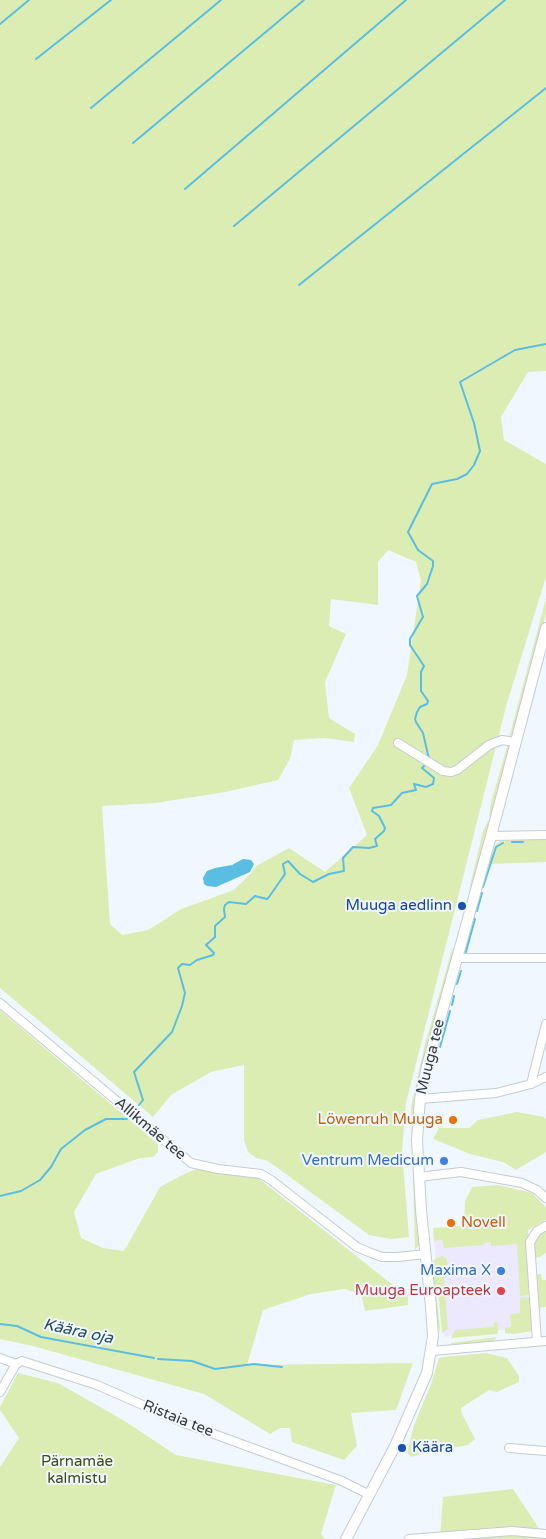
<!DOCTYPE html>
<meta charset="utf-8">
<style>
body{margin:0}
canvas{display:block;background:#f0f7ff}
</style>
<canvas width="546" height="1539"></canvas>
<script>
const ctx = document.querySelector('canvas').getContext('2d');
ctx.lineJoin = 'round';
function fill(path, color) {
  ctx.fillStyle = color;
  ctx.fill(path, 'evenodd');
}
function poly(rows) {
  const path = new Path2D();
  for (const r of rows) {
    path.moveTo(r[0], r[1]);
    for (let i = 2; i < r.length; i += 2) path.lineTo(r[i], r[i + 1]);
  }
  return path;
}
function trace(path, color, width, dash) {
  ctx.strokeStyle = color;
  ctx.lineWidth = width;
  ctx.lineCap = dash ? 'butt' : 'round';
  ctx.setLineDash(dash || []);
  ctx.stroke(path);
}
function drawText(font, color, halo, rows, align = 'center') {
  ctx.font = font + ' "Varela Round",sans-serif';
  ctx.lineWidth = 4;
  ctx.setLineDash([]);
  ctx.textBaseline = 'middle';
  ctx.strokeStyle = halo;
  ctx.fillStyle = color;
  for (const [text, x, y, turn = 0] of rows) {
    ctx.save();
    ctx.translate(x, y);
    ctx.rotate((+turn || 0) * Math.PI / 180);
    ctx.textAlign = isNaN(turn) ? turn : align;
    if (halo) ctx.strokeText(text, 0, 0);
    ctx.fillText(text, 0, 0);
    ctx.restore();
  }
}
fill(poly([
 [515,1233,523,1240,528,1313,510,1314,511,1329,478,1332,444,1337,434,1241]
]), '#ece9ff');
fill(poly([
 [0,0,546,0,546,371,528,372,501,417,504,440,546,464,546,577,507,703,406,1103,402,1151,409,1237,391,1239,369,1235,268,1161,256,1158,248,1152,244,1140,244,1065,211,1072,171,1095,153,1117,0,988],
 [388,550,416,562,421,580,407,675,378,745,349,788,367,835,325,872,289,848,256,866,252,872,234,890,181,909,148,930,122,935,110,924,102,806,156,803,225,792,278,780,290,759,294,740,324,738,354,742,355,734,329,718,325,682,346,634,329,626,331,599,378,605,378,562],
 [546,598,546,614,514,732,509,738],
 [508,743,510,746,490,818,489,816,491,802],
 [488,821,490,821,476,874,468,894,483,831],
 [546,839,546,862,489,864,496,844,501,841],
 [453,948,455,949,424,1063,419,1245,415,1250,411,1107,424,1048,452,949],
 [0,1010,158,1144,158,1152,153,1157,140,1158,96,1174,74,1212,81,1238,103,1248,124,1251,160,1187,184,1174,202,1167,248,1170,408,1297,408,1305,365,1311,361,1294,345,1289,311,1294,263,1310,247,1365,413,1363,396,1410,351,1413,357,1446,344,1460,292,1442,290,1428,280,1428,270,1434,204,1394,33,1346,0,1339],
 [517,1112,544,1117,546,1119,546,1152,516,1170,503,1162,470,1154,433,1139,439,1128,469,1128,478,1120],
 [498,1185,532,1193,546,1207,546,1220,528,1230,531,1295,520,1296,517,1244,491,1246,491,1242,484,1243,484,1245,444,1248,442,1240,434,1241,433,1228,464,1226,465,1201,472,1187],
 [546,1229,546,1253,540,1257,534,1258,532,1245,535,1236],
 [442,1256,447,1259,448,1265,443,1265,445,1289,436,1291,440,1328,439,1334,432,1264,435,1259],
 [541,1274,542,1280,546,1280,546,1307,539,1308,534,1275],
 [438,1292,445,1292,448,1329,442,1333],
 [531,1297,534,1331,514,1334,505,1333,505,1328,511,1327,510,1314,520,1313,520,1298],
 [495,1321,498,1324,498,1334,451,1338,455,1330,493,1327],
 [497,1337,494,1341,451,1345,451,1343],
 [486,1353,507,1358,519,1376,519,1382,497,1392,489,1390,461,1408,462,1414,475,1439,468,1445,458,1447,444,1447,411,1457,407,1453,414,1425,431,1384,439,1358,443,1357],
 [18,1373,58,1383,123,1420,176,1455,336,1485,321,1534,325,1539,0,1539,0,1467,19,1438,0,1410,0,1407],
 [513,1489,546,1539,440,1539,443,1497]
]), '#dcedb4');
fill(poly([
 [243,859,251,860,254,864,250,872,216,887,207,886,204,884,203,878,207,871,215,868,232,865]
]), '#5abee3');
trace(poly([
 [0,24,29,0],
 [36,59,111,0],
 [91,108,221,0],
 [133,143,304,0],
 [185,189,406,0],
 [234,226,505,0],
 [299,285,546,88],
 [429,759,423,733,416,722,415,719,417,712,420,707,427,704,428,701,421,691,421,672,424,666,410,645,410,639,423,617,417,596,427,584,433,566,433,561,418,550,408,532,432,484,457,479,467,474,474,465,480,451,474,423,460,382,515,350,546,344],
 [512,842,523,842],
 [483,887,496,847,503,843],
 [477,911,482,893],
 [465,955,475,919],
 [457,984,461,971],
 [452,1005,454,996],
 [440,1047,450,1011],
 [139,1105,143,1100,134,1072,172,1032,182,1006,185,993,178,968,182,964,190,965,197,960,213,955,214,953,206,945,215,937,215,926,225,917,224,909,225,905,229,902,246,904,255,896,267,899,269,897,285,874,283,864,288,861,300,874,313,882,329,874,344,871,343,858,353,847,369,848,377,846,375,839,384,831,385,828,379,816,372,811,373,808,391,805,402,793,416,790,414,784,426,787,433,784,434,778,422,768,426,764],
 [0,1196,21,1191,40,1180,51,1167,61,1149,85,1130,106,1119,127,1119],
 [0,1324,17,1326,41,1337,154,1358],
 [158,1359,192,1361,215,1369,254,1364,282,1367]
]), '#5abee3', 2);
const minor = poly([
 [398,743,443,771,451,772,457,770,489,745,502,740,515,742],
 [491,836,546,835],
 [457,958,546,958],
 [0,1003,191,1163,218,1169,261,1174,271,1180,357,1247,371,1253,382,1257,397,1257,426,1254],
 [531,1084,546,1024],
 [420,1099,496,1093,531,1084,546,1077],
 [419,1177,461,1172,522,1183,537,1190,546,1198],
 [537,1341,530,1242,537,1231,546,1226],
 [432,1351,546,1341],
 [0,1358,16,1364],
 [0,1392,16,1364,22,1361,97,1385,184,1423,342,1481,370,1495],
 [509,1448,546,1451],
 [409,1539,512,1531,546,1534]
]);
const major = poly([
 [346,1539,395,1446,427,1373,433,1336,431,1307,421,1210,417,1140,420,1099,427,1066,491,836,546,628]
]);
trace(minor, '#c5ccd4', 10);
trace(major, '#c5ccd4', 12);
trace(minor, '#fff', 8);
trace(major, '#fff', 10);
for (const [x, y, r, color] of [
 [462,906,5,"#1a4fb4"],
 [453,1120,5,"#e8710a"],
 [444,1161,5,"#3f7fe0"],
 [451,1223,5,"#e8710a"],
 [501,1271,5,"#3f7fe0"],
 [501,1291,5,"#e0444e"],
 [402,1448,5,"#1a4fb4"]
]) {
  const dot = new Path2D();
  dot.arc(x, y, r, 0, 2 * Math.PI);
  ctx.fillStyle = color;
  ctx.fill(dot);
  trace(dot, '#f0f7ff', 2);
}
drawText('15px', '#164399', '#f0f7ff', [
 ["Muuga aedlinn",452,906],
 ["Käära",412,1448,"left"]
], 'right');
drawText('15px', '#393b3f', '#f0f7ff', [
 ["Muuga tee",431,1057,-76],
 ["Allikmäe tee",150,1129,40],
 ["Ristaia tee",178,1419,22]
]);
drawText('15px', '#c56008', '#f0f7ff', [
 ["Löwenruh Muuga",443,1120],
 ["Novell",461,1223,"left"]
], 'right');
drawText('15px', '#366cbe', '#f0f7ff', [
 ["Ventrum Medicum",434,1161],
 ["Maxima X",491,1271]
], 'right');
drawText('15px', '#be3a42', '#f0f7ff', [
 ["Muuga Euroapteek",491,1291]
], 'right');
drawText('15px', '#414e14', '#f0f7ff', [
 ["Pärnamäe",77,1462],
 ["kalmistu",77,1479]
]);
drawText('italic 16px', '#234e5e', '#f0f7ff', [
 ["Käära oja",78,1332,12]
]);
</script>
